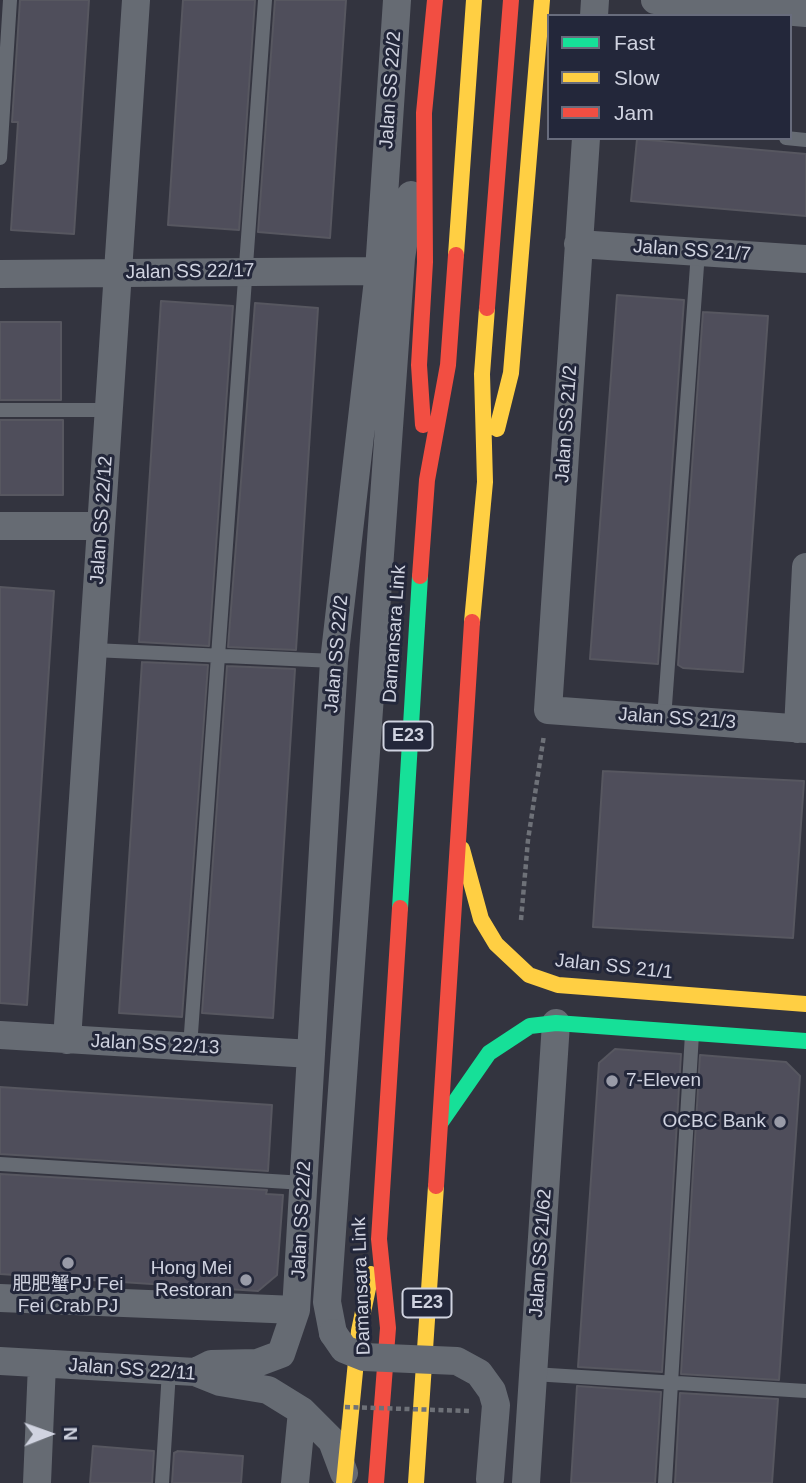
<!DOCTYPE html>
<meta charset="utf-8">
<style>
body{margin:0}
#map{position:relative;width:806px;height:1483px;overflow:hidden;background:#33343f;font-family:Arial,sans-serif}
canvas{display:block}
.legend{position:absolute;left:547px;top:14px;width:245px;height:126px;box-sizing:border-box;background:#23273a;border:2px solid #686c7c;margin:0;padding:9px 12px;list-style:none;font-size:21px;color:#d0d3e0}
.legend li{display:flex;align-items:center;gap:14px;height:35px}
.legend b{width:35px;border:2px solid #686c7c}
.north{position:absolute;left:14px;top:1399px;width:70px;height:70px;-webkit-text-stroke:5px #23273a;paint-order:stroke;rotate:89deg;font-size:19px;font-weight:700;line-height:28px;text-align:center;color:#d0d3e0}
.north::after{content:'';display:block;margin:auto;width:24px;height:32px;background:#d0d3e0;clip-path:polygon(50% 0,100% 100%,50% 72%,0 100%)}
</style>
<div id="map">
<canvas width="806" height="1483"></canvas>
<ul class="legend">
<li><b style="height:9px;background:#16e098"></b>Fast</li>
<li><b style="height:9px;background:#ffcf43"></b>Slow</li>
<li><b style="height:9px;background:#f24e42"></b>Jam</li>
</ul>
<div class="north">N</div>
</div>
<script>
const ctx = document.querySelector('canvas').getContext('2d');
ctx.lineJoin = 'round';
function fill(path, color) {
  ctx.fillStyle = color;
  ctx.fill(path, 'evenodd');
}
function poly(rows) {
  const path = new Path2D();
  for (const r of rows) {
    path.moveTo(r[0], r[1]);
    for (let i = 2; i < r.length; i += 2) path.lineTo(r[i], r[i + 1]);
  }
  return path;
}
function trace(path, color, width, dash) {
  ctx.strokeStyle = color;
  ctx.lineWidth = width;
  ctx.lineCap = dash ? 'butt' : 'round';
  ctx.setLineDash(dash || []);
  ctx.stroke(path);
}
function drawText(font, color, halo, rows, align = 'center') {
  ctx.font = font + ' Arial,"Noto Sans SC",sans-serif';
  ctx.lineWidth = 6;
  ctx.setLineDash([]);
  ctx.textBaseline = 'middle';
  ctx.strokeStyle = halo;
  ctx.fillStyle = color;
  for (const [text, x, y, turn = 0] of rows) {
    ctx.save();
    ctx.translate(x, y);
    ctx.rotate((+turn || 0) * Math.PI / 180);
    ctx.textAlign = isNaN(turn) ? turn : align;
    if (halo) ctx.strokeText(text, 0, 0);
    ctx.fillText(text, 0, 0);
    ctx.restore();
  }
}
const building = poly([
 [20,0,89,0,74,234,11,230,18,122,12,122,20,0],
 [183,0,255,0,239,230,168,225,183,0],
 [275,0,346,0,330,238,258,232,275,0],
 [637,139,806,154,806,216,631,201,637,139],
 [617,295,684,300,658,664,590,659,617,295],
 [161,301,233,306,209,646,139,642,161,301],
 [255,303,318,308,296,650,228,647,255,303],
 [703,312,768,316,743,672,683,668,678,665,703,312],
 [0,322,61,322,61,400,0,400,0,322],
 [0,420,63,420,63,495,0,495,0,420],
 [0,587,54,591,27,1005,0,1003,0,587],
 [142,662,208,665,182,1017,119,1013,142,662],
 [227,666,295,669,273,1018,202,1013,227,666],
 [603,771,804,781,793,938,593,927,603,771],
 [615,1049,681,1054,662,1372,578,1367,599,1063,615,1049],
 [700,1055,786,1062,800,1076,779,1380,681,1374,700,1055],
 [0,1087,272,1105,268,1171,0,1154,0,1087],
 [0,1174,267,1190,266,1194,283,1195,277,1275,258,1291,0,1274,0,1174],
 [577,1386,661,1392,655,1483,571,1483,577,1386],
 [680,1393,778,1399,772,1483,675,1483,680,1393],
 [93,1446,154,1451,152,1483,90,1483,93,1446],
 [178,1451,243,1456,241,1483,172,1483,174,1453,178,1451]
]);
fill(building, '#4f4e5b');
trace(building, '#575760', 2);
trace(poly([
 [521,920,528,840,544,735]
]), '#6e7178', 4.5, [5, 3.5]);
trace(poly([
 [786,138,806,140],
 [0,158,10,0],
 [0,410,109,410],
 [93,650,334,661],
 [664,719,698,252],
 [190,1047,265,0],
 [0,1164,304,1183],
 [533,1374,806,1391],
 [162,1483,169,1371],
 [665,1483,692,1034]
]), '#666b73', 14);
trace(poly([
 [655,0,806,13],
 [594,16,595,0],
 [586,138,548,710,806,729],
 [578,244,806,259],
 [0,274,379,271],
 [0,526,101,526],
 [798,729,806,567],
 [0,1035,311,1054],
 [67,1040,136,0],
 [0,1298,296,1310],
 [333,1333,327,1302,401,258,411,195],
 [0,1361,195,1372,220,1382,268,1390,302,1411,332,1441,344,1473],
 [195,1372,211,1364,257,1363,281,1354,296,1310,334,661,379,271,397,0],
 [37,1483,42,1364],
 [295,1483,302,1411],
 [526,1483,556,1023]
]), '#666b73', 28);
trace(poly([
 [400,908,420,576],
 [441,1122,489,1053,530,1026,556,1023,806,1041]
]), '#16e098', 16);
trace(poly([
 [456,255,474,0],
 [497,429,511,373,542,0],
 [472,622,485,482,482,374,487,308],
 [462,849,481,919,496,944,529,975,558,985,806,1004],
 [344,1483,359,1331,371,1274],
 [416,1483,436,1186]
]), '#ffcf43', 16);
trace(poly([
 [487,308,511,0],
 [423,425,419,365,425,262,424,113,435,0],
 [420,576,427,480,448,365,456,255],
 [436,1186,472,622],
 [376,1483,388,1328,379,1239,400,908]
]), '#f24e42', 16);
trace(poly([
 [345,1407,470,1411]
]), '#6e7178', 4.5, [5, 3.5]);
trace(poly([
 [333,1333,344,1349,364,1357,457,1361,479,1373,492,1391,496,1405,490,1479]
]), '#666b73', 28);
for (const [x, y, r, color] of [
 [612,1081,7,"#999ba8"],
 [780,1122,7,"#999ba8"],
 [68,1263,7,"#999ba8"],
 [246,1280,7,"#999ba8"]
]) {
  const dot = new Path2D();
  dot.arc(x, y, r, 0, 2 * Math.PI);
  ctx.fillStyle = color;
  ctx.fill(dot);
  trace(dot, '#23273a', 2.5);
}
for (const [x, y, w] of [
 [408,736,49],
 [427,1303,49]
]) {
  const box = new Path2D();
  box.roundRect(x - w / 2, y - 14.5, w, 29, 5);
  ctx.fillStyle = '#23273a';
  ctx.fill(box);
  trace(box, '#d0d3e0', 2);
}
drawText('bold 18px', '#d0d3e0', null, [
 ["E23",408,736],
 ["E23",427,1303]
]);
drawText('19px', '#d0d3e0', '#23273a', [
 ["Jalan SS 22/2",391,90,-86],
 ["Jalan SS 21/7",692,251,4],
 ["Jalan SS 22/17",190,272,-1],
 ["Jalan SS 21/2",567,424,-86],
 ["Jalan SS 22/12",102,520,-86],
 ["Damansara Link",395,634,-86],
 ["Jalan SS 22/2",337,654,-85],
 ["Jalan SS 21/3",677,719,4],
 ["Jalan SS 21/1",614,967,6],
 ["Jalan SS 22/13",155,1045,3],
 ["Jalan SS 22/2",302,1220,-87],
 ["Jalan SS 21/62",541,1253,-86],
 ["Damansara Link",362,1286,-92],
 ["Jalan SS 22/11",132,1370,4]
]);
drawText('19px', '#d0d3e0', '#23273a', [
 ["7-Eleven",626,1081,"left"],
 ["OCBC Bank",766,1122],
 ["Hong Mei",232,1269],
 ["Restoran",232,1291],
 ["肥肥蟹PJ Fei",68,1285,"center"],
 ["Fei Crab PJ",68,1307,"center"]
], 'right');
</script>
